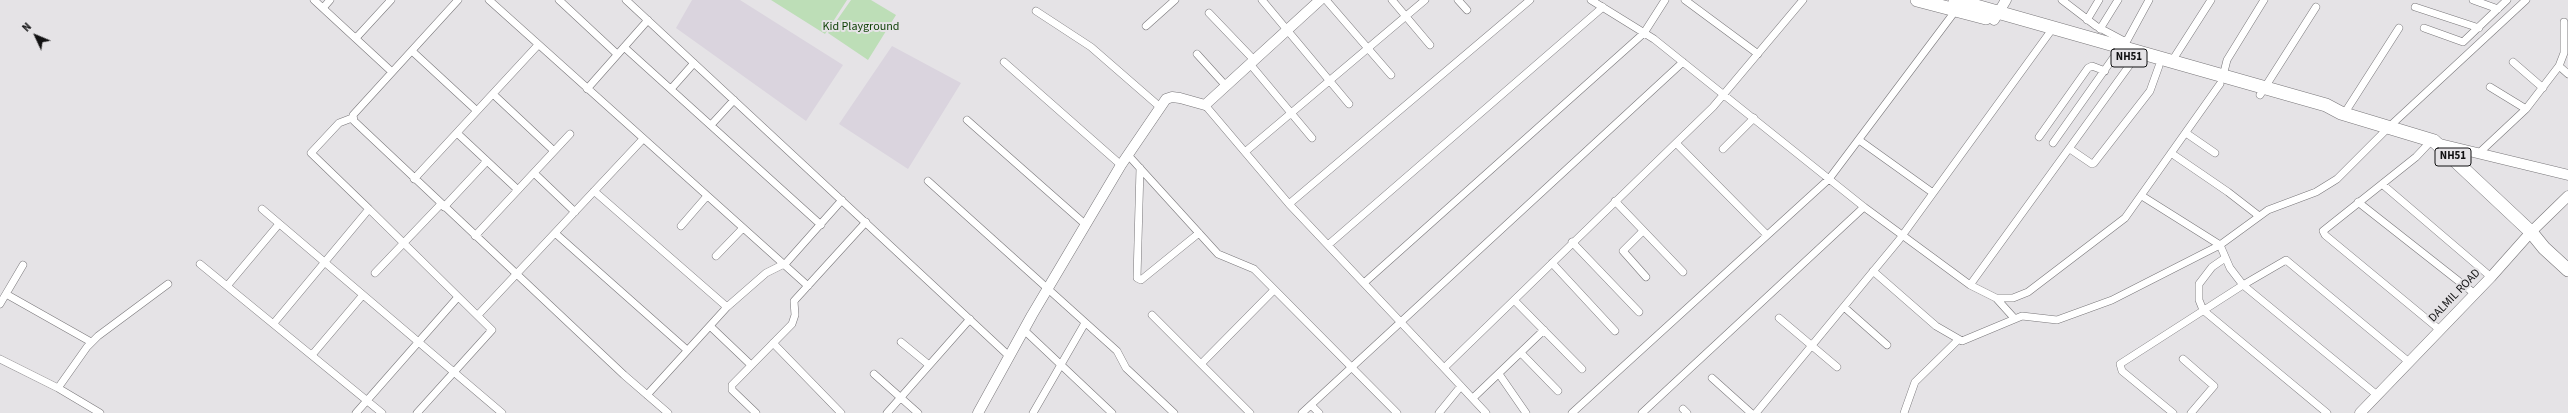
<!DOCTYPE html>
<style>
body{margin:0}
#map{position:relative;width:2568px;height:413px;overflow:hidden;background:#e5e3e6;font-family:"Source Sans 3",sans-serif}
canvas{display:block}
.north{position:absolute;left:16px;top:16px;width:40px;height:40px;-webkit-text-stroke:3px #e5e3e6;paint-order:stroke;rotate:314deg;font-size:11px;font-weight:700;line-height:16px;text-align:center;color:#111112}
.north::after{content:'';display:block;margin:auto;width:14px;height:18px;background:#111112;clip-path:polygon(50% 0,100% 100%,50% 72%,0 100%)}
</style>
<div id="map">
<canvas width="2568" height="413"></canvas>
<div class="north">N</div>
</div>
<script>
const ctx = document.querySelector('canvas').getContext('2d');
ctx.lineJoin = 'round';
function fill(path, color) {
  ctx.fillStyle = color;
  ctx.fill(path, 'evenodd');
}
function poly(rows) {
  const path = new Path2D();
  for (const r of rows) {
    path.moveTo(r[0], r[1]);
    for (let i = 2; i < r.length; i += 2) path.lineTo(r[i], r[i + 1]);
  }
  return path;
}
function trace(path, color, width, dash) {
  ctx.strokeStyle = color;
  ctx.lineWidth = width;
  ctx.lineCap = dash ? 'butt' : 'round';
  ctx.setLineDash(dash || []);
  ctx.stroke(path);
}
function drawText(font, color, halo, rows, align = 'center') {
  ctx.font = font + ' "Source Sans 3",sans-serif';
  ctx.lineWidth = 4;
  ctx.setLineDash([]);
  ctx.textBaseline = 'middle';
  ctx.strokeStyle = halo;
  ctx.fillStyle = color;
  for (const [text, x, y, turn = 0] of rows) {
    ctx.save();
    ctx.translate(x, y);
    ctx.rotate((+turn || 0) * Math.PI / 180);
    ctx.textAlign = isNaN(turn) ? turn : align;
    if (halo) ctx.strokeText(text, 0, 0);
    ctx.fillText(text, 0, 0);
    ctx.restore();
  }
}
fill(poly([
 [692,0,740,0,843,65,806,121,676,28],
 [892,46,961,83,908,169,839,124]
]), '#dad4de');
fill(poly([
 [771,0,847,0,825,34],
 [851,0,871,0,896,15,868,60,828,33]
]), '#bddeb7');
const street = poly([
 [314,0,392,72],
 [458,0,353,115,354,121,624,375,668,413],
 [489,0,808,286],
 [559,0,617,54],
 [626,0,1009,356],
 [1262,0,1349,104],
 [1326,0,1391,75],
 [1392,0,1430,45],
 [1458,0,1467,10],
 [1591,0,1654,39,1864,207,1970,285,1996,298,2013,298,2028,292,2125,218,2220,84],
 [1685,0,1758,54],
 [2062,0,2096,26,2126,42],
 [2473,0,2498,9],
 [2415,7,2479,28],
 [323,8,330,0],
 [1036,11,1091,47,1160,107],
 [1209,13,1254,60],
 [2087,20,2099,0],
 [1146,26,1175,0],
 [2424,28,2463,42,2507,0],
 [2100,29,2118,0],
 [356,38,391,0],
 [2124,46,2149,0],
 [624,47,821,225],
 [412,51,477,111],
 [1197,54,1226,86],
 [2172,61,2211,0],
 [1004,62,1121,165],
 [2513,62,2543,88],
 [1250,64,1312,138],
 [2559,66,2568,74],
 [2223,76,2227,60,2264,0],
 [2490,87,2526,109],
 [587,89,648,20],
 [671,89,694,63],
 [493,94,554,151],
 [2260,95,2316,7],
 [1205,105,1289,204,1444,368,1713,107,1803,0],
 [2344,114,2399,28],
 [352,118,339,123,311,153,369,209],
 [967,120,1086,225],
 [711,125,734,100],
 [457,133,518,190],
 [2186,133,2215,153],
 [2039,137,2088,68,2092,66,2105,71],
 [1859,140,1933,193],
 [2432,140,2416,157,2323,231,2325,235,2440,330],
 [1676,143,1767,235],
 [2053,143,2116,54],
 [1723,149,1754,118],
 [2070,149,2092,164,2094,163,2150,91,2159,66],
 [1245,152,1425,0],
 [2171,153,2228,192,2259,216],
 [2479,153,2526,109,2559,66,2564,53,2564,22],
 [1128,155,1218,254,1254,269,1397,413],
 [1140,168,1137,278,1141,280,1199,233],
 [534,173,575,212],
 [414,179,538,45],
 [928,181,1117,351,1126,368,1174,413],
 [2382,184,2491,277],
 [594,191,727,307],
 [2142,196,2220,245,2230,268,2243,285,2377,395],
 [1615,201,1683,272],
 [2358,202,2475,294],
 [1289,204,1530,0],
 [444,207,487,161],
 [262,209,502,413],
 [681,226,707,196],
 [1643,231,1623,251,1646,277],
 [555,233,687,350],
 [475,236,570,134],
 [1572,242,1639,312],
 [1328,245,1603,7],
 [716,256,743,228],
 [2225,258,2212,267,2199,284,2199,300,2203,310,2327,413],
 [1552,263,1615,331],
 [200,264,382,413],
 [1873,271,1936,326,1962,341,2022,316,2057,320,2112,300,2220,245,2268,210,2316,192,2337,179,2390,126,2526,0],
 [375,273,441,204],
 [1364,283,1644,33,1665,0],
 [1970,285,2134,59],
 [227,286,279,224],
 [6,294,91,342],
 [1996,298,2014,318],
 [1514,300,1582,369],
 [0,304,23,265],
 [1844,307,1887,345],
 [478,315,643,139],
 [1152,315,1250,413],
 [1779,318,1837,367],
 [274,323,369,209,492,330,417,413],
 [710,326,751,365],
 [1024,330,1112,413],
 [901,342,929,365],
 [773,343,841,413],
 [1521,353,1558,391],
 [312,355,362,296],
 [0,359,58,388,100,413],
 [2183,359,2214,386,2191,413],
 [1201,364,1274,290],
 [1444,368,1486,413],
 [874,374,918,413],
 [1499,374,1526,413],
 [1712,378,1751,413],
 [58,388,87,347,98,336,168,284],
 [647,395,727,307,766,273,786,263,842,200],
 [1473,398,1544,330],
 [1311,405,1319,413],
 [1683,409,1687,413],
 [356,413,458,297],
 [756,413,732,390,732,385,792,324,795,315,794,301,866,222],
 [887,413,970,319],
 [1033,413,1085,323],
 [1302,413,1683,62],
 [1439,413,1461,386],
 [1572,413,1829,179,1956,10],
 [1642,413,1864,207],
 [1756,413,1899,240,2053,28],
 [1904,413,1915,382,1958,340],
 [2173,413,2122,371,2120,364,2243,285,2286,260,2409,362]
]);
const secondary = poly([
 [1994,20,2006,0],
 [2440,144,2568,175],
 [978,413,1032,315,1121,165,1166,99,1172,97,1180,98,1205,105,1320,0],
 [2360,413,2491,277,2531,232,2568,196]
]);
const highway = poly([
 [1917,0,1986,18],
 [1955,0,2326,105,2341,113,2434,141,2531,232,2544,248,2568,270]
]);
trace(street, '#787679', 8);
trace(secondary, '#787679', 11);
trace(highway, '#787679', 14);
trace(street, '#fff', 7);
trace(secondary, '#fff', 10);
trace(highway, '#fff', 13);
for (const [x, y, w] of [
 [2129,58,36],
 [2453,157,36]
]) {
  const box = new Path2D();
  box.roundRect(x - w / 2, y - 9, w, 18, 3);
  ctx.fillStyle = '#e5e3e6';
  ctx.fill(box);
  trace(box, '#111112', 1);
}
drawText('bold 11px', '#111112', null, [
 ["NH51",2129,58],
 ["NH51",2453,157]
]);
drawText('12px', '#0a3e00', '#e5e3e6', [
 ["Kid Playground",861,27]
]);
drawText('12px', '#111112', '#e5e3e6', [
 ["DALMIL ROAD",2455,296,-46]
]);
</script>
